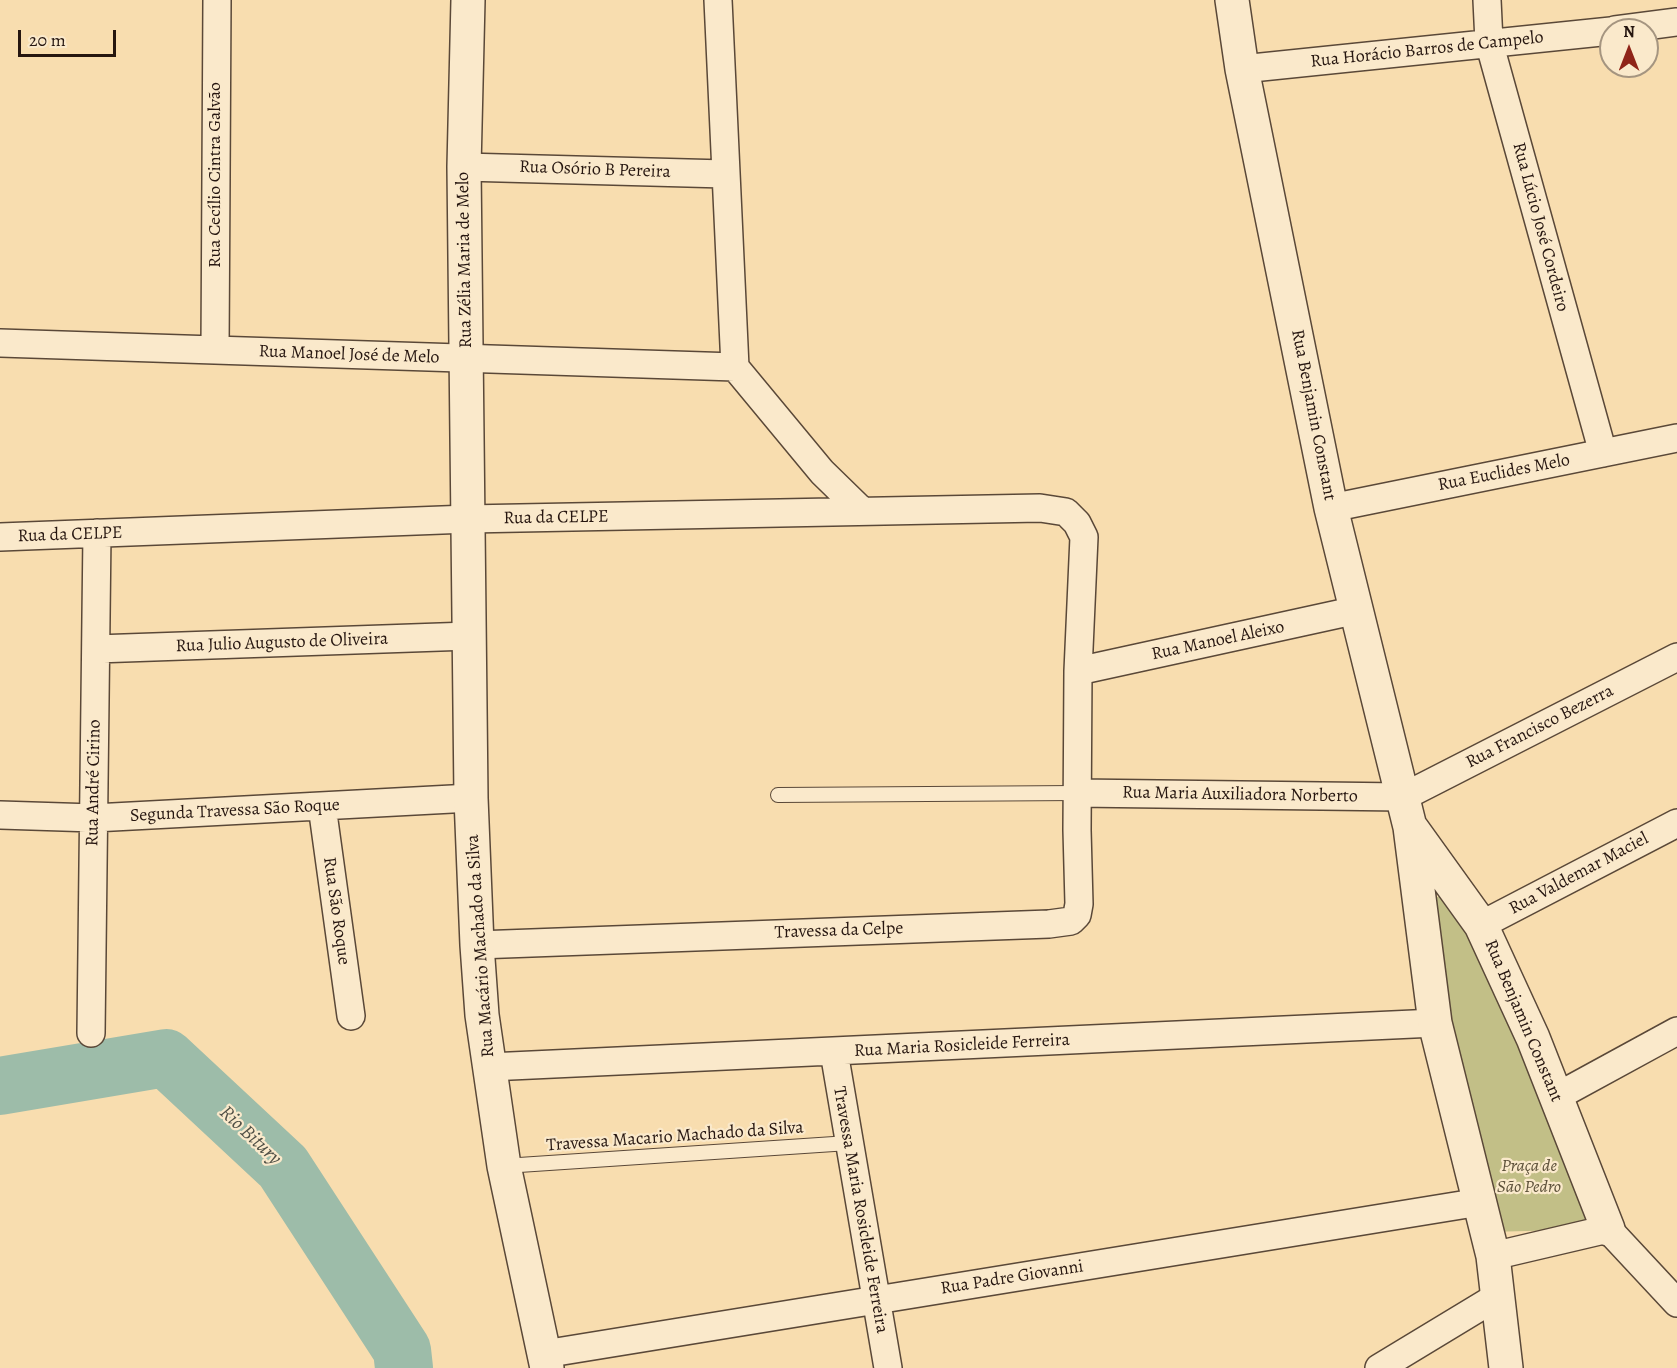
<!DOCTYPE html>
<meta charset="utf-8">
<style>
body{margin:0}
#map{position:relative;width:1677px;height:1368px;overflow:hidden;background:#f8ddaf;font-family:Alegreya,serif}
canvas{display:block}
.north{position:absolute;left:1599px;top:18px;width:60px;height:60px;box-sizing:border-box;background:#fae9cb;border:2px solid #a59580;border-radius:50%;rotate:0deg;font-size:16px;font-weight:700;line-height:24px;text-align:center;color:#261610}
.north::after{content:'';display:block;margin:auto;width:21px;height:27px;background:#8f2418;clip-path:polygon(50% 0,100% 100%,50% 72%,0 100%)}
.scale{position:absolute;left:18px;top:30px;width:98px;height:27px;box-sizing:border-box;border:3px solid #261610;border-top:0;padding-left:8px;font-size:18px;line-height:21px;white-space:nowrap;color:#261610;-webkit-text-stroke:4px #fae9cb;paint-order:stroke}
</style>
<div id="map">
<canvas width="1677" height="1368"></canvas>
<div class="north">N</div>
<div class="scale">20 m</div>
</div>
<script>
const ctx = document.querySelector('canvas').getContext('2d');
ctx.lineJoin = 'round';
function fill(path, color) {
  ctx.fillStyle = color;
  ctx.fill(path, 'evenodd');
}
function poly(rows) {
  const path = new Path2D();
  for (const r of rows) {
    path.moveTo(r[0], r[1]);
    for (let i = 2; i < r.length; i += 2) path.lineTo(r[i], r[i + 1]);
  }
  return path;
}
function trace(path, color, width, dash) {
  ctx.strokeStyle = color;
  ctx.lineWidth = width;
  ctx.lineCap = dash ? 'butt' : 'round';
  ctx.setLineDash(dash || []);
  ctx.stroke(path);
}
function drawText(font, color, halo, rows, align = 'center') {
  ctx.font = font + ' Alegreya,serif';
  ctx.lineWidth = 4.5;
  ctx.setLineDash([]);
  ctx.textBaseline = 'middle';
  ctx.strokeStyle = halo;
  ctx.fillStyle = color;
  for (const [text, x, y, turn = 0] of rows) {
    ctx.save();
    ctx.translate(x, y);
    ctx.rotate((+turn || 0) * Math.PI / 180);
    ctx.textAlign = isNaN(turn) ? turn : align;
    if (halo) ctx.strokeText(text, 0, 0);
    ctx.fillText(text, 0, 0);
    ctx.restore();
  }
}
fill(poly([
 [1459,892,1608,1229,1487,1232,1421,901]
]), '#c2bf87');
trace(poly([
 [0,1086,166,1058,283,1167,402,1350,404,1368]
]), '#9dbca9', 58);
const service = poly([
 [778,795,1077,793],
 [504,1166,849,1143]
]);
const minor = poly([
 [718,0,735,367,822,472,862,511],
 [1487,0,1489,42,1603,453],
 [1615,30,1677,22],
 [1242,69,1611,31],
 [464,167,725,174],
 [0,343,735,367],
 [215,350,217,0],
 [1331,508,1677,438],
 [0,537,468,519,1040,508,1066,512,1077,523,1084,537,1078,671,1077,830,1079,904,1077,915,1071,921,1049,924,477,945],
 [96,649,469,636],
 [1078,671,1357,610],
 [1077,793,1403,797,1677,657],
 [322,806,351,1016],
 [0,815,94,818,471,798],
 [1481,925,1677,823],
 [91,1033,97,533],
 [834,1052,888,1368],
 [489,1067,1435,1023],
 [1556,1097,1677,1031],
 [1493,1256,1608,1229,1677,1303],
 [544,1354,1480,1202],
 [1379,1368,1498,1296]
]);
const tertiary = poly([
 [468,0,464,167,471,798,477,945,482,1015,504,1166,547,1368],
 [1232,0,1242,69,1331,508,1410,827,1435,1023,1493,1256,1506,1368],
 [1412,829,1481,925,1533,1038,1608,1229]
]);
trace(service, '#5a4838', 16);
trace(minor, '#5a4838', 30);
trace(tertiary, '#5a4838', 36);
trace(service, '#fae9cb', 14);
trace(minor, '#fae9cb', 27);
trace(tertiary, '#fae9cb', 33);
drawText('18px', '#261610', '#fae9cb', [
 ["Rua Horácio Barros de Campelo",1427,50,-6],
 ["Rua Osório B Pereira",595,170,2],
 ["Rua Cecílio Cintra Galvão",216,175,-90],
 ["Rua Lúcio José Cordeiro",1540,227,75],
 ["Rua Zélia Maria de Melo",465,260,-91],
 ["Rua Manoel José de Melo",349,355,2],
 ["Rua Benjamin Constant",1313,415,79],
 ["Rua Euclides Melo",1504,473,-11],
 ["Rua da CELPE",556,518,-1],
 ["Rua da CELPE",70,535,-2],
 ["Rua Manoel Aleixo",1218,641,-12],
 ["Rua Julio Augusto de Oliveira",282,643,-2],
 ["Rua Francisco Bezerra",1540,727,-27],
 ["Rua André Cirino",94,783,-89],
 ["Rua Maria Auxiliadora Norberto",1240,795,1],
 ["Segunda Travessa São Roque",235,811,-3],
 ["Rua Valdemar Maciel",1579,874,-28],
 ["Rua São Roque",336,911,82],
 ["Travessa da Celpe",839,931,-2],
 ["Rua Macário Machado da Silva",481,946,-94],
 ["Rua Benjamin Constant",1523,1021,67],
 ["Rua Maria Rosicleide Ferreira",962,1046,-3],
 ["Travessa Macario Machado da Silva",675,1137,-4],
 ["Travessa Maria Rosicleide Ferreira",860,1210,80],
 ["Rua Padre Giovanni",1012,1278,-9]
]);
drawText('italic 18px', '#5d513a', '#fae9cb', [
 ["Praça de",1529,1167],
 ["São Pedro",1529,1188]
]);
drawText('italic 20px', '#505046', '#fae9cb', [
 ["Rio Bitury",250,1136,43]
]);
</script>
